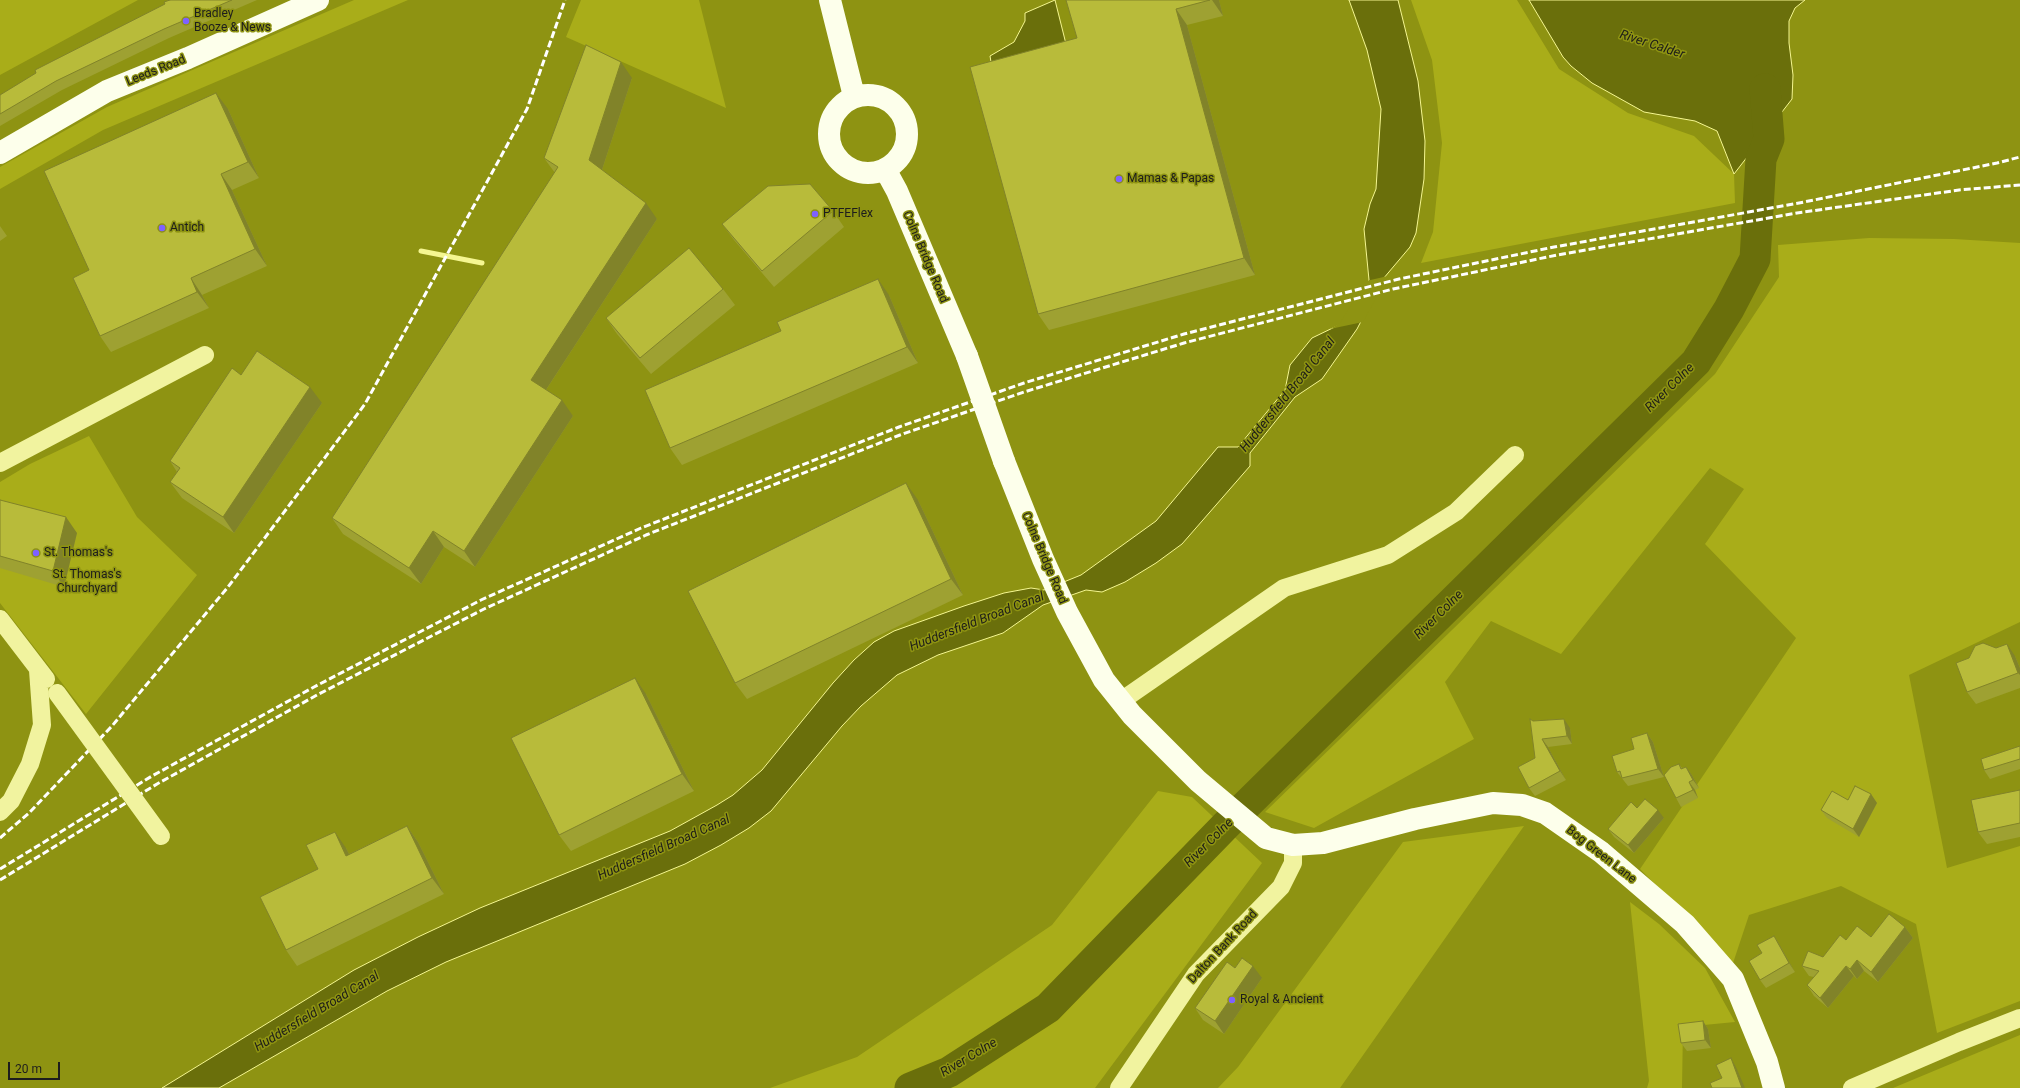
<!DOCTYPE html>
<style>
body{margin:0}
#map{position:relative;width:2020px;height:1088px;overflow:hidden;background:#8e9312;font-family:Roboto,sans-serif}
canvas{display:block}
.scale{position:absolute;left:8px;top:1062px;width:52px;height:18px;box-sizing:border-box;border:2px solid #1d1d1d;border-top:0;padding-left:5px;font-size:12px;line-height:14px;white-space:nowrap;color:#1d1d1d;-webkit-text-stroke:3px #8e9312;paint-order:stroke}
</style>
<div id="map">
<canvas width="2020" height="1088"></canvas>
<div class="scale">20 m</div>
</div>
<script>
const ctx = document.querySelector('canvas').getContext('2d');
ctx.lineJoin = 'round';
function fill(path, color) {
  ctx.fillStyle = color;
  ctx.fill(path, 'evenodd');
}
function poly(rows) {
  const path = new Path2D();
  for (const r of rows) {
    if (r.length === 3) {
      path.moveTo(r[0] + r[2], r[1]);
      path.arc(r[0], r[1], r[2], 0, 2 * Math.PI);
      continue;
    }
    path.moveTo(r[0], r[1]);
    for (let i = 2; i < r.length; i += 2) path.lineTo(r[i], r[i + 1]);
  }
  return path;
}
function trace(path, color, width, dash) {
  ctx.strokeStyle = color;
  ctx.lineWidth = width;
  ctx.lineCap = dash ? 'butt' : 'round';
  ctx.setLineDash(dash || []);
  ctx.stroke(path);
}
function drawText(font, color, halo, rows, align = 'center') {
  ctx.font = font + ' Roboto,sans-serif';
  ctx.lineWidth = 3;
  ctx.setLineDash([]);
  ctx.textBaseline = 'middle';
  ctx.strokeStyle = halo;
  ctx.fillStyle = color;
  for (const [text, x, y, turn = 0] of rows) {
    ctx.save();
    ctx.translate(x, y);
    ctx.rotate((+turn || 0) * Math.PI / 180);
    ctx.textAlign = isNaN(turn) ? turn : align;
    if (halo) ctx.strokeText(text, 0, 0);
    ctx.fillText(text, 0, 0);
    ctx.restore();
  }
}
fill(poly([
 [0,0,138,0,0,75],
 [354,0,408,0,103,130,0,189,0,167,107,107],
 [581,0,699,0,726,108,566,37],
 [1411,0,1517,0,1559,69,1628,113,1694,136,1734,174,1735,203,1421,263,1433,232,1442,143,1432,60],
 [1869,238,1954,239,2020,243,2020,622,1909,675,1947,868,2020,846,2020,1001,1937,1033,1916,924,1841,886,1749,915,1733,963,1640,869,1796,638,1705,544,1744,489,1710,468,1561,654,1491,621,1445,682,1474,739,1314,828,1265,812,1715,374,1779,277,1778,245],
 [89,436,137,517,197,575,86,714,0,603,0,482,30,464],
 [1158,791,1192,797,1262,863,1095,1088,770,1088,857,1057,1052,925],
 [1524,826,1340,1088,1218,1088,1238,1067,1403,842],
 [1630,902,1659,924,1705,968,1735,1022,1683,1027,1682,1088,1647,1088,1649,1081],
 [2020,1035,2020,1088,1893,1088]
]), '#a9ad19');
const water = poly([
 [1055,0,1068,52,993,74,990,56,1014,42,1025,21,1025,13,1055,0],
 [1349,0,1398,0,1418,81,1425,141,1424,179,1416,233,1410,247,1383,279,1357,329,1322,379,1295,397,1250,453,1250,466,1182,544,1156,563,1125,582,1102,592,1086,590,1043,605,1003,633,938,655,897,675,861,706,842,726,771,811,749,828,721,845,685,864,446,962,387,991,219,1088,162,1088,354,970,418,937,480,908,670,831,717,805,733,795,762,770,833,683,854,660,874,642,894,631,964,606,1004,593,1031,588,1044,590,1081,575,1156,521,1218,447,1238,447,1285,390,1290,365,1312,338,1341,324,1369,280,1364,229,1370,204,1376,189,1381,109,1367,50,1349,0],
 [1529,0,1805,0,1795,8,1789,21,1789,43,1793,75,1792,99,1734,174,1717,131,1695,121,1644,112,1592,83,1571,66,1563,57,1529,0]
]);
fill(water, '#6a6f0b');
trace(water, '#f5f691', 1);
fill(poly([
 [1388,276,1363,322,1330,329,1340,323,1366,281]
]), '#8e9312');
trace(poly([
 [421,251,482,263]
]), '#f5f691', 5);
trace(poly([
 [910,1088,949,1072,1048,1008,1226,825,1696,362,1729,309,1755,259,1761,159,1769,139,1765,89]
]), '#6a6f0b', 31);
trace(poly([
 [0,463,205,355],
 [0,619,46,679],
 [1121,701,1284,588,1388,555,1456,512,1515,455],
 [0,812,11,801,30,764,42,725,38,670],
 [1119,1088,1196,974,1281,887,1293,863,1293,845],
 [1852,1088,1959,1042,2020,1018]
]), '#f1f39f', 18);
trace(poly([
 [830,0,854,96],
 [868,134,39],
 [0,153,107,91,188,58,318,0],
 [885,169,897,191,967,356],
 [1004,461,1043,559,1067,612,1104,680,1132,715,1198,781,1266,838,1293,845,1323,843,1415,819,1493,803,1522,805,1545,813,1601,852,1685,924,1733,979,1767,1062,1774,1088]
]), '#fdffeb', 22);
trace(poly([
 [0,838,29,813,112,726,228,587,365,404,527,109,565,0],
 [0,869,152,776,314,687,481,600,641,528,899,427,1024,383,1184,334,1399,279,1554,247,1799,203,1997,163,2020,157],
 [0,880,157,784,317,695,484,609,646,535,900,435,1024,392,1184,343,1393,289,1557,255,1797,213,1959,190,2020,185]
]), '#fff', 3, [7, 3]);
trace(poly([
 [57,693,161,836]
]), '#f1f39f', 18);
trace(poly([
 [967,356,1004,461]
]), '#fdffeb', 22);
fill(poly([
 [170,0,257,0,169,38,62,90,0,126,0,95,165,4],
 [1066,0,1219,0,1223,16,1187,25,1255,275,1049,330,1038,314,1077,38],
 [632,78,602,170,657,219,546,390,573,416,475,567,444,547,421,584,343,534,332,518,555,173,544,158],
 [228,109,259,178,232,190,267,266,202,295,209,308,111,352,100,336,89,270],
 [833,211,844,227,774,287,734,240,722,224],
 [0,226,7,236,0,241],
 [723,289,735,305,651,374,617,334,606,318],
 [889,295,918,363,682,465,670,448],
 [241,375,322,403,234,533,182,498,170,482,177,472,170,461],
 [0,500,77,533,64,587,0,568],
 [918,500,963,595,747,699,735,683],
 [2015,656,2020,668,2020,688,1976,704,1967,692],
 [646,694,694,791,571,851,559,835],
 [1533,721,1570,728,1572,744,1548,747,1566,780,1535,796,1529,788,1535,758],
 [1647,733,1653,742,1664,777,1628,786,1617,772,1634,749],
 [2020,746,2020,769,1990,779,1984,770],
 [1679,764,1682,768,1686,767,1692,775,1699,788,1695,790,1698,798,1681,807,1676,798],
 [2020,790,2020,837,1987,844,1978,832],
 [1871,794,1877,803,1859,837,1827,818,1821,810,1848,800],
 [1664,818,1634,853,1614,837,1608,829],
 [407,826,418,842,444,894,297,966,286,950,318,869,346,848,349,854],
 [1905,927,1913,938,1878,982,1864,971,1857,979,1854,976,1828,1008,1814,996,1807,985,1814,977,1809,976,1802,966,1823,957,1846,940,1871,937],
 [1774,936,1779,944,1795,972,1766,988,1760,980,1762,953],
 [1262,978,1224,1034,1203,1020,1195,1008],
 [1703,1021,1708,1029,1711,1048,1687,1051,1681,1043]
]), '#9ea132');
fill(poly([
 [1212,0,1219,0,1223,16],
 [1176,9,1187,25,1255,275,1244,258],
 [621,62,632,78,600,176,589,160],
 [216,93,228,109,259,178,248,162],
 [221,174,232,190,267,266,255,249],
 [646,203,657,219,542,396,531,380],
 [191,278,202,295,209,308,197,292],
 [878,279,889,295,918,363,907,347],
 [310,387,322,403,234,533,223,517],
 [562,400,573,416,475,567,464,551],
 [906,483,918,500,963,595,951,579],
 [66,517,77,533,64,587,53,571],
 [433,531,444,547,421,584,409,568],
 [2007,644,2015,656,2020,668,2020,675,2018,673],
 [635,678,646,694,694,791,682,774],
 [1564,719,1570,728,1572,744,1567,736],
 [1647,733,1653,742,1664,777,1658,769],
 [1542,739,1548,747,1566,780,1560,771],
 [1686,767,1692,775,1699,788,1693,780],
 [1689,782,1695,790,1698,798,1693,790],
 [1871,794,1877,803,1859,837,1853,829],
 [1658,810,1664,818,1634,853,1628,845],
 [407,826,418,842,444,894,432,878],
 [335,832,346,848,358,872,346,856],
 [1905,927,1913,938,1878,982,1871,972],
 [1774,936,1779,944,1795,972,1789,963],
 [1857,960,1864,971,1857,979,1850,969],
 [1253,966,1262,978,1224,1034,1215,1021],
 [1846,966,1854,976,1828,1008,1820,998],
 [1703,1021,1708,1029,1711,1048,1705,1040],
 [1731,1058,1736,1067,1745,1088,1742,1088]
]), '#818329');
const building = poly([
 [170,0,232,0,164,29,56,81,0,114,0,95,36,73,35,70,165,4,164,2,170,0],
 [1066,0,1210,0,1176,9,1244,258,1038,314,970,67,1077,38,1066,0],
 [586,45,621,62,589,160,646,203,531,380,562,400,464,551,433,531,409,568,332,518,558,167,544,158,586,45],
 [216,93,248,162,221,174,255,249,191,278,197,292,100,336,73,278,89,270,44,171,216,93],
 [810,184,833,211,762,271,722,224,768,186,810,184],
 [689,248,723,289,640,358,606,318,689,248],
 [878,279,907,347,670,448,645,390,781,331,777,322,878,279],
 [257,351,310,387,223,517,170,482,180,468,170,461,232,368,241,375,257,351],
 [906,483,951,579,735,683,688,591,906,483],
 [0,500,66,517,53,571,0,556,0,500],
 [1983,643,1996,648,2007,644,2018,673,1967,692,1956,663,1969,658,1975,646,1983,643],
 [635,678,682,774,559,835,511,738,635,678],
 [1530,719,1533,721,1564,719,1567,736,1542,739,1560,771,1529,788,1518,767,1535,758,1530,719],
 [1647,733,1658,769,1622,778,1620,771,1617,772,1612,756,1634,749,1631,738,1647,733],
 [2020,746,2020,759,1984,770,1981,759,2020,746],
 [1679,764,1681,769,1686,767,1693,780,1689,782,1693,790,1676,798,1664,775,1671,767,1679,764],
 [1855,786,1871,794,1853,829,1821,810,1832,791,1848,800,1855,786],
 [2020,790,2020,823,1978,832,1971,800,2020,790],
 [1645,799,1658,810,1628,845,1608,829,1631,802,1637,808,1645,799],
 [407,826,432,878,286,950,260,897,318,869,306,845,335,832,346,856,407,826],
 [1889,914,1905,927,1871,972,1857,960,1850,969,1846,966,1820,998,1807,985,1819,971,1802,966,1808,951,1823,957,1840,935,1846,940,1857,926,1871,937,1889,914],
 [1774,936,1789,963,1760,980,1749,961,1762,953,1757,945,1774,936],
 [1242,958,1253,966,1215,1021,1195,1008,1227,962,1235,968,1242,958],
 [1703,1021,1705,1040,1681,1043,1678,1024,1703,1021],
 [1731,1058,1742,1088,1712,1088,1710,1083,1722,1078,1716,1065,1731,1058]
]);
fill(building, '#b8bb3a');
trace(building, '#818329', 1);
for (const [x, y, r, color] of [
 [186,21,4,"#7e61ff"],
 [1119,179,4,"#7e61ff"],
 [815,214,4,"#7e61ff"],
 [162,228,4,"#7e61ff"],
 [36,553,4,"#7e61ff"],
 [1232,1000,4,"#7e61ff"]
]) {
  const dot = new Path2D();
  dot.arc(x, y, r, 0, 2 * Math.PI);
  ctx.fillStyle = color;
  ctx.fill(dot);
  trace(dot, '#8e9312', 1.5);
}
drawText('12px', '#1d1d1d', '#8e9312', [
 ["Bradley",194,14],
 ["Booze & News",194,28],
 ["Mamas & Papas",1127,179],
 ["PTFEFlex",823,214],
 ["Antich",170,228],
 ["St. Thomas's",44,553],
 ["Royal & Ancient",1240,1000]
], 'left');
drawText('12px', '#1d1d1d', '#8e9312', [
 ["Leeds Road",156,71,-22],
 ["Colne Bridge Road",925,257,67],
 ["Colne Bridge Road",1044,558,67],
 ["Bog Green Lane",1601,855,38],
 ["Dalton Bank Road",1223,947,-47]
]);
drawText('12px', '#1d1d1a', '#8e9312', [
 ["St. Thomas's",87,575],
 ["Churchyard",87,589]
]);
drawText('italic 13px', '#1d1d19', '#8e9312', [
 ["River Calder",1652,45,18],
 ["River Colne",1670,388,-45],
 ["Huddersfield Broad Canal",1288,395,-51],
 ["River Colne",1439,615,-45],
 ["Huddersfield Broad Canal",977,622,-21],
 ["River Colne",1209,843,-45],
 ["Huddersfield Broad Canal",664,848,-24],
 ["Huddersfield Broad Canal",317,1012,-31],
 ["River Colne",969,1058,-31]
]);
</script>
